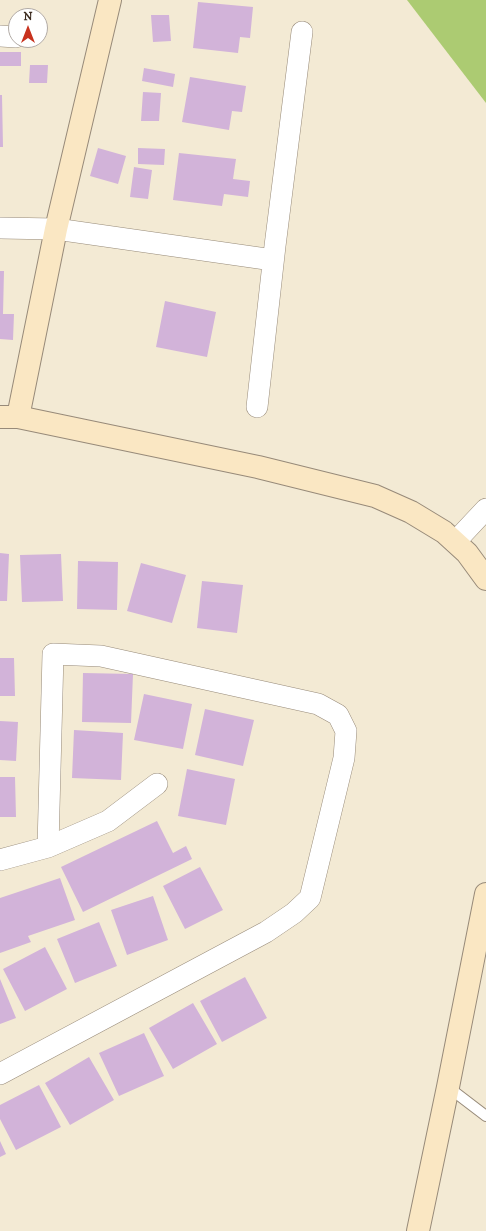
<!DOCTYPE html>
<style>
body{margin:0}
#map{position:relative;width:486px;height:1231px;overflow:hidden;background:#f3ead4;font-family:"IM FELL DW Pica",serif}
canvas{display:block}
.north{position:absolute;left:8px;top:8px;width:40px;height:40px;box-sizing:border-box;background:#fff;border:1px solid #b1aaa5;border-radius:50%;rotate:0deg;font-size:11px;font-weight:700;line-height:16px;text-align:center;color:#3b2a1e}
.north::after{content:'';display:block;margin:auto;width:14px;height:18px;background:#c8321e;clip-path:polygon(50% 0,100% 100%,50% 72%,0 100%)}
</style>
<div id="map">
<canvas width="486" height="1231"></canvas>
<div class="north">N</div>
</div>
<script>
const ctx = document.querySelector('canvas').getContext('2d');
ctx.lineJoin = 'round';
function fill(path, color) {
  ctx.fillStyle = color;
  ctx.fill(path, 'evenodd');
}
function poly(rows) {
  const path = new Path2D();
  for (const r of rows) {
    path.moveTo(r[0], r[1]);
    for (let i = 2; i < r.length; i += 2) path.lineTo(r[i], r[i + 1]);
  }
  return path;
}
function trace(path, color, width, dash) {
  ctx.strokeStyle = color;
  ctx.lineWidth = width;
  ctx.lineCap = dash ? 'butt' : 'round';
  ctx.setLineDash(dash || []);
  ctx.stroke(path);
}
fill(poly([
 [407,0,486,0,486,103]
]), '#accb72');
fill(poly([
 [198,2,253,7,250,38,240,37,238,53,193,48],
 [151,15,169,15,171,41,153,42],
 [0,52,21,52,21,66,0,66],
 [30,65,48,65,47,83,29,83],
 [144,68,175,74,173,87,142,81],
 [190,77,246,86,242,112,232,111,229,130,182,122],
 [143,92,161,93,159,121,141,121],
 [0,95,2,95,3,147,0,147],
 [98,148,126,156,118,184,90,176],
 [138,148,165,149,164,165,138,164],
 [179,153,236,159,233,179,250,181,248,197,224,194,222,206,173,200],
 [134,167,152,170,148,199,130,197],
 [0,271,4,271,3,314,14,314,13,340,0,339],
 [165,301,216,312,207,357,156,347],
 [0,553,9,554,7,601,0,601],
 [61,554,63,601,22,602,20,555],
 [78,561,118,562,117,610,77,609],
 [141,563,186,575,172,623,127,611],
 [202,581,243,585,237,633,197,628],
 [0,658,14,658,15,696,0,696],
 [83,673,133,674,131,723,82,722],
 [144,694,192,704,183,749,134,740],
 [205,709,254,720,243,766,195,755],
 [0,721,18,722,16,761,0,760],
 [74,730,123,733,121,780,72,778],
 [187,769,235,779,226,825,178,816],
 [0,777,15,777,16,817,0,817],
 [157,821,173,853,186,846,192,859,83,912,61,867],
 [200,867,223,910,185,929,163,886],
 [60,878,75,920,28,936,31,942,0,953,0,898],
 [153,896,168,940,127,955,111,910],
 [99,922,117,966,75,983,57,939],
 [45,947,67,989,25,1011,3,969],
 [245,977,267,1018,222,1042,200,1001],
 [0,979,16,1018,0,1024],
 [193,1003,217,1044,173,1069,149,1028],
 [144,1033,164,1076,119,1096,99,1053],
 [89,1057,114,1100,70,1125,45,1083],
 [39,1085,61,1127,16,1150,0,1119,0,1105],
 [0,1141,6,1154,0,1157]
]), '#d2b3d9');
const lane = poly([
 [448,1087,486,1116]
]);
const street = poly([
 [0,36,16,37],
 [0,228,56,229,273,260],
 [257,407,275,246,302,32],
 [455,542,486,509],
 [0,860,48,847,108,821,157,784],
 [0,1074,266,932,294,913,310,898,344,758,346,731,338,715,318,704,101,656,53,654,48,847]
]);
const secondary = poly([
 [0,417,18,417,258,467,375,496,411,512,444,532,467,553,486,579],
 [18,417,56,229,110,0],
 [418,1231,448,1087,486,894]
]);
trace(lane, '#978a79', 12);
trace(street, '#978a79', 22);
trace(secondary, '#978a79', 24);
trace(lane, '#fff', 10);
trace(street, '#fff', 21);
trace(secondary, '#fae7c3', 22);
</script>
